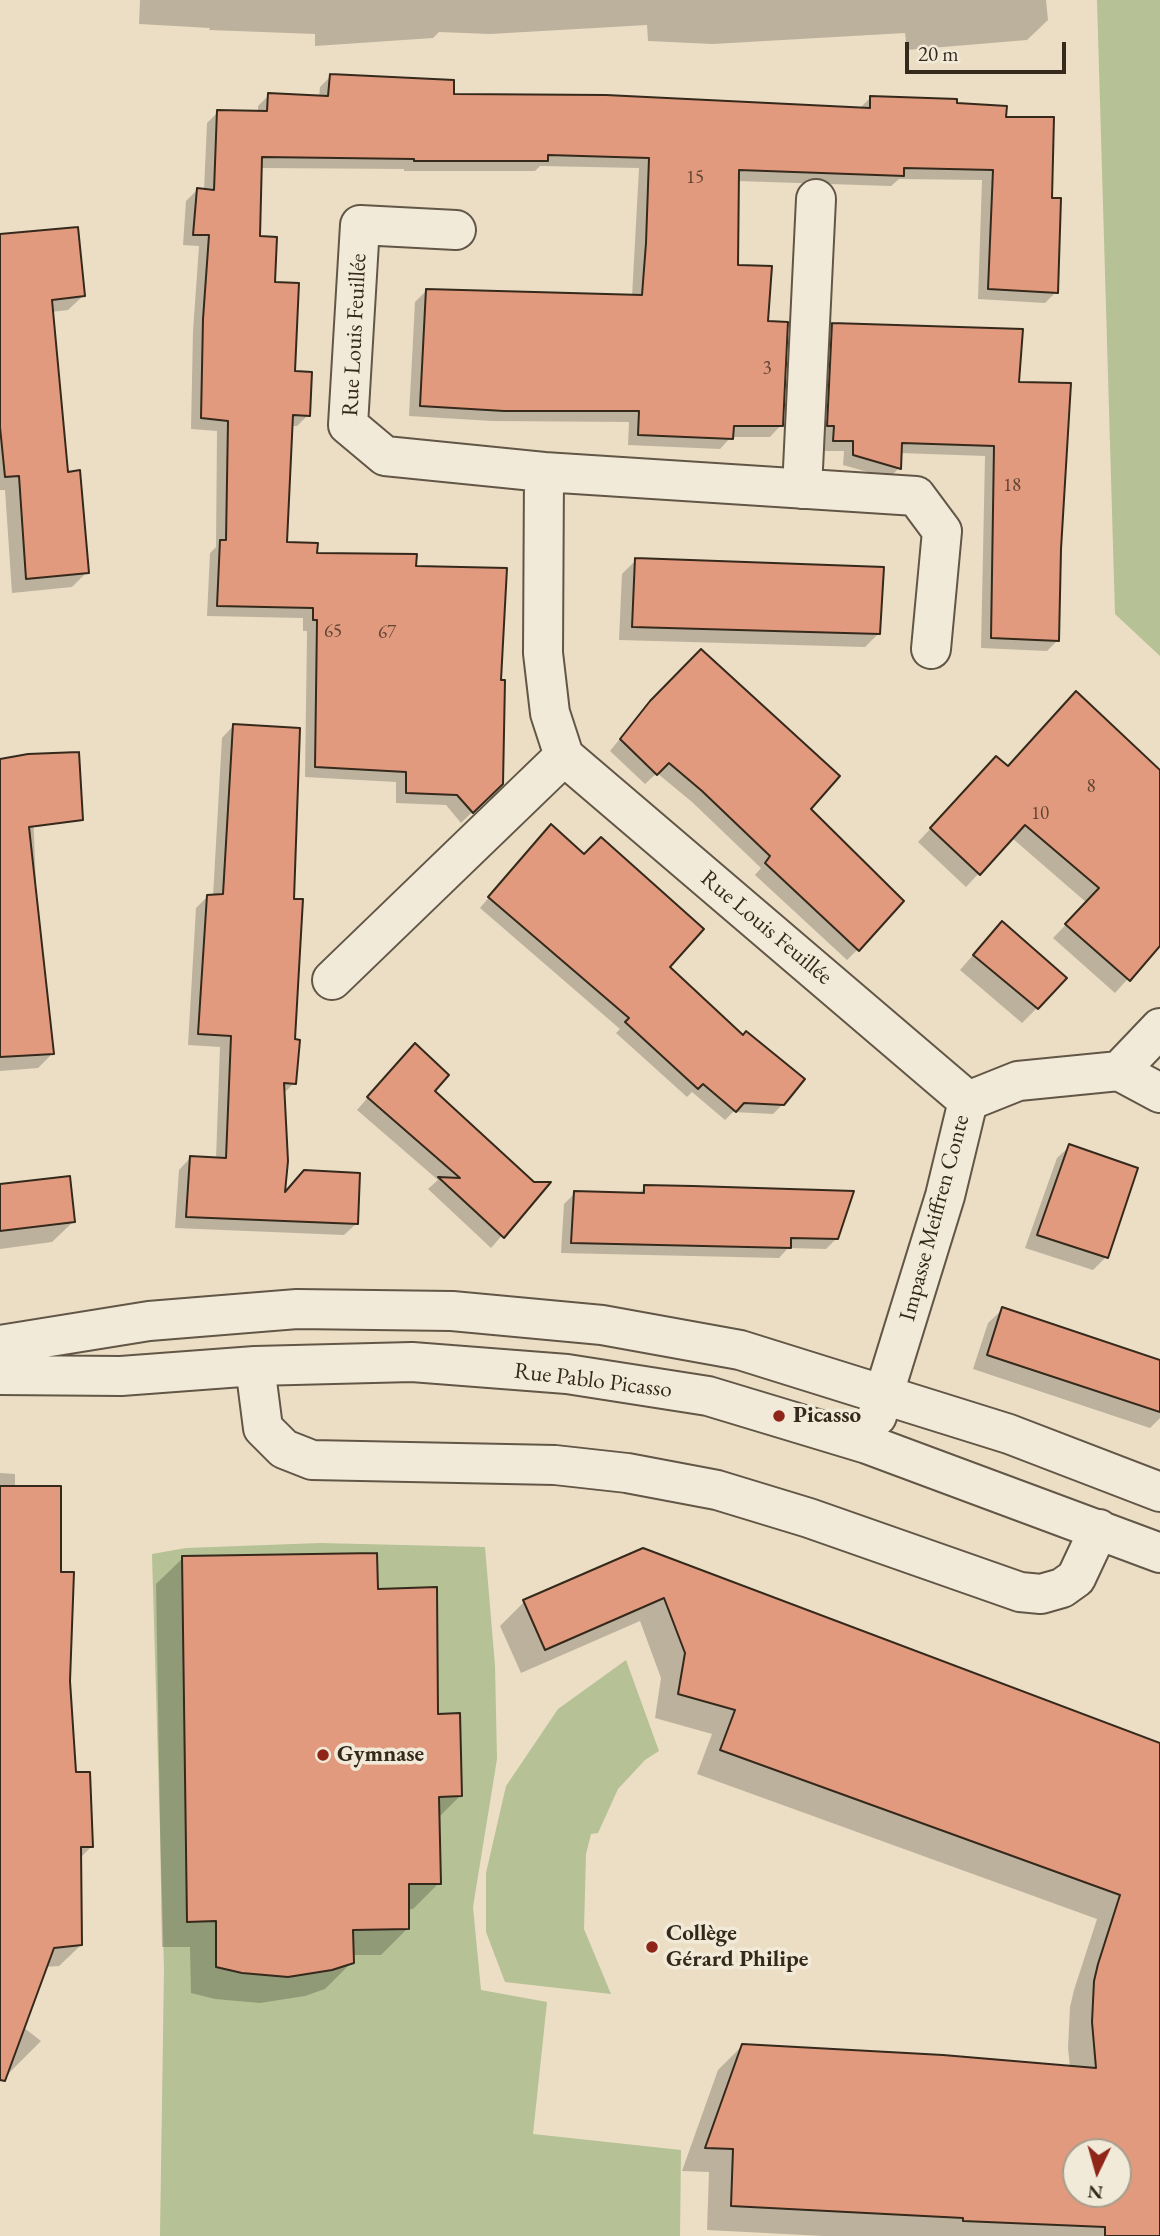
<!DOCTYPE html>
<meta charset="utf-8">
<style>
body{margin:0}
#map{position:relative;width:1160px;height:2236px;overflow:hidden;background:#ebdec4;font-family:"EB Garamond",serif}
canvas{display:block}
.north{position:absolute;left:1062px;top:2138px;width:70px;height:70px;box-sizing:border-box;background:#f2ead9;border:2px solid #a69d8d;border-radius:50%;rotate:185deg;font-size:19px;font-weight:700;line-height:28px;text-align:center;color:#35291c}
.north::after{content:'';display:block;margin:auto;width:24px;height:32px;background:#8f2418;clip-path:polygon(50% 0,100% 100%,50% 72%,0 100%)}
.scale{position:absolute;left:905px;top:42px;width:161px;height:32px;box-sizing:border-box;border:4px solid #35291c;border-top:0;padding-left:9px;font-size:21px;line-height:24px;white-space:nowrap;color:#35291c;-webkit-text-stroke:5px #f2ead9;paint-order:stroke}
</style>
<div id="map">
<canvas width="1160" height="2236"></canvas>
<div class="north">N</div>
<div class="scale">20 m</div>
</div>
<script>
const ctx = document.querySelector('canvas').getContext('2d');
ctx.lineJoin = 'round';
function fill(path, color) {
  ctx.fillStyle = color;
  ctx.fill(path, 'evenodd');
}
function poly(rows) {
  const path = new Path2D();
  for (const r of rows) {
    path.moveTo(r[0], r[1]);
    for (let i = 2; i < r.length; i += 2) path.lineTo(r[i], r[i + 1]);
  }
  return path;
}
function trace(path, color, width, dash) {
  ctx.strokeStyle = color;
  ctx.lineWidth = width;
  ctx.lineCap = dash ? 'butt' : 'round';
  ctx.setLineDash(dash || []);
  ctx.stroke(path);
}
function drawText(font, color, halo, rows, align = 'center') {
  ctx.font = font + ' "EB Garamond",serif';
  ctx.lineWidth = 7;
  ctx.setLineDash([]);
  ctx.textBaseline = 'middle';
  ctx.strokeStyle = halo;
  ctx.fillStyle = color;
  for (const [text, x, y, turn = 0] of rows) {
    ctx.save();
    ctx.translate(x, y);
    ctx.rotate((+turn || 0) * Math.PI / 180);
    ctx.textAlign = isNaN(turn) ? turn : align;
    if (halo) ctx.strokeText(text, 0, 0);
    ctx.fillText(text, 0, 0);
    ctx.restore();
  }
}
fill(poly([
 [1097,0,1160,0,1160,656,1115,614],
 [320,1543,485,1547,495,1666,497,1759,473,1907,481,1990,547,2002,533,2134,681,2150,680,2236,160,2236,164,1969,152,1554,186,1548],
 [626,1660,659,1751,645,1760,618,1789,598,1833,591,1834,586,1854,584,1929,611,1994,505,1982,486,1932,486,1873,506,1786,558,1709]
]), '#b6c195');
fill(poly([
 [140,0,1046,0,1048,20,1027,40,907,50,905,33,713,44,648,41,647,25,490,34,439,32,433,38,315,46,315,34,209,30,210,28,139,24],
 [331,76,452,96,859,109,871,97,955,105,1004,119,1051,199,1056,292,1045,303,978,299,982,180,899,179,891,186,737,181,736,266,767,323,781,425,770,437,731,437,720,449,628,445,629,422,492,421,409,416,415,302,426,291,632,297,639,168,540,166,535,171,404,171,404,169,260,168,259,238,273,284,294,373,308,415,297,426,291,426,285,544,315,555,415,568,500,682,502,783,461,823,446,805,396,803,396,782,305,777,307,631,303,631,303,618,207,616,210,553,216,547,217,431,191,429,193,331,199,246,183,245,186,201,197,190,204,190,207,123,218,112,258,113,258,106,269,95,319,98,320,87],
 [0,237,83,296,68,310,51,312,66,474,87,572,72,587,12,593,5,490,0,490],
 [833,325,1018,384,1059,549,1058,640,1047,651,981,648,985,456,900,453,899,468,889,478,843,465,844,451,824,451,824,436,817,436,822,335],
 [636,560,879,633,865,647,619,640,622,574],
 [701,651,809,809,858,949,847,960,755,875,761,868,692,802,657,773,645,784,610,751,640,714],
 [233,726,292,901,294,1083,283,1094,282,1195,356,1224,344,1235,175,1228,179,1170,190,1158,216,1159,220,1047,188,1045,196,908,208,896,213,896,222,738],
 [1008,767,1160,773,1160,943,1115,993,1053,938,1087,903,1012,838,966,887,918,842,983,772],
 [33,811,37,911,53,1053,38,1068,0,1071,0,813],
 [541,836,668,967,743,1037,783,1104,773,1114,733,1112,725,1120,692,1092,687,1097,616,1033,620,1029,480,908],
 [987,939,1037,1008,1022,1023,960,970],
 [404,1056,432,1091,533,1183,547,1184,491,1248,428,1189,438,1180,357,1110],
 [1070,1146,1106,1257,1093,1270,1025,1248,1057,1158],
 [0,1185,74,1221,52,1242,0,1249],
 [645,1187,837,1238,826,1249,788,1248,779,1258,561,1253,564,1204,575,1193,637,1195],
 [1003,1309,1160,1362,1160,1418,1150,1428,973,1369,988,1323],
 [0,1473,15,1474,15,1488,60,1573,74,1774,91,1847,80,1858,81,1945,59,1966,45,1967,23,2027,41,2041,0,2082],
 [643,1550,1160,1744,1160,2236,824,2236,707,2230,709,2172,682,2171,718,2070,743,2045,1070,2068,1068,2048,1070,2007,1074,1990,1097,1919,697,1774,712,1734,655,1718,661,1678,640,1621,521,1673,500,1626,524,1602],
 [1076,2152,1118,2152,1118,2194,1076,2194],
 [183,1558,376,1590,436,1715,460,1796,438,1818,439,1883,413,1909,407,1909,407,1929,381,1955,352,1955,352,1962,325,1989,305,1996,260,2003,215,1999,191,1993,190,1947,162,1947,156,1584]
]), '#0003');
const building = poly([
 [330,74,454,80,454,94,606,95,870,108,870,96,957,99,957,103,1007,106,1006,117,1054,117,1052,198,1061,198,1058,293,988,289,993,170,904,168,904,176,739,170,738,265,772,266,768,321,788,322,783,426,734,426,733,439,638,435,639,411,504,411,420,406,426,289,642,295,646,243,649,158,548,155,548,161,414,161,414,159,262,157,260,236,277,237,275,282,299,283,295,371,312,372,310,416,293,415,287,542,318,543,317,553,417,554,416,566,507,568,501,680,505,680,503,784,473,813,457,795,406,793,406,772,315,767,317,620,313,620,313,608,217,606,220,540,226,540,228,421,201,418,203,319,209,235,193,235,197,188,214,190,217,110,267,111,268,93,328,96,330,74],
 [78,227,85,296,52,300,68,472,80,470,89,573,26,579,19,476,5,477,0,427,0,234,78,227],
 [832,323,1023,329,1019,382,1071,383,1061,549,1059,641,991,638,994,446,902,443,901,469,853,455,853,441,833,441,834,426,827,426,832,323],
 [635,558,884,567,880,634,632,627,635,558],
 [701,649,840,776,811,809,904,901,859,951,765,863,770,856,702,791,669,763,657,775,620,739,650,701,701,649],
 [1076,691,1160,770,1160,946,1130,981,1065,924,1099,888,1025,825,980,875,930,828,996,756,1008,766,1076,691],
 [233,724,300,728,294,899,303,899,295,1039,300,1040,296,1084,284,1083,288,1161,285,1192,304,1170,360,1173,358,1224,186,1217,190,1156,226,1158,231,1036,198,1034,207,895,223,894,233,724],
 [79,752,83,820,29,827,54,1054,0,1057,0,759,28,754,79,752],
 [551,824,584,854,601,837,704,929,670,967,743,1035,746,1031,805,1079,784,1105,744,1103,736,1112,703,1084,698,1089,625,1022,629,1018,488,897,551,824],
 [1002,921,1067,978,1038,1009,973,955,1002,921],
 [415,1043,449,1075,435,1091,534,1182,551,1182,504,1238,438,1177,460,1178,367,1097,415,1043],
 [1069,1144,1138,1168,1108,1258,1037,1235,1069,1144],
 [70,1176,75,1222,0,1231,0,1184,70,1176],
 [644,1185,693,1186,854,1191,838,1239,791,1238,791,1248,571,1243,574,1191,644,1193,644,1185],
 [1002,1307,1160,1360,1160,1412,987,1355,1002,1307],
 [0,1486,61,1486,61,1572,74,1572,70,1681,76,1772,90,1772,93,1847,81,1847,82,1945,54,1948,5,2081,0,2080,0,1486],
 [643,1548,1160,1743,1160,2236,1105,2236,1105,2227,963,2221,963,2218,731,2206,733,2149,705,2148,742,2044,943,2055,1096,2068,1092,2022,1094,1981,1098,1964,1120,1895,720,1750,735,1710,678,1694,685,1653,664,1598,545,1650,523,1600,643,1548],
 [1076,2152,1118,2152,1118,2194,1076,2194,1076,2152],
 [377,1553,378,1589,437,1587,438,1714,460,1713,462,1796,439,1797,441,1884,409,1884,409,1929,353,1930,354,1963,332,1970,288,1977,242,1973,216,1967,216,1921,187,1922,182,1556,377,1553]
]);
fill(building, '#e19a7e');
trace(building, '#35291c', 2);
const minor = poly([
 [456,230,360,225,348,425,385,456,544,472,543,653,550,713,564,756,968,1101],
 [544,472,916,496,942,531,931,649],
 [802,489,816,199],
 [332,980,564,756],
 [1119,1071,1160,1093],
 [0,1345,149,1321,297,1309,452,1311,602,1325,740,1350,1009,1434,1160,1492],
 [255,1366,263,1428,284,1449,312,1460,555,1465,627,1473,717,1490,809,1518,1020,1592,1041,1594,1062,1588,1076,1578,1099,1529],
 [0,1375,121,1376,255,1366,412,1362,567,1374,708,1396,867,1444,1160,1553],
 [877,1416,945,1196,968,1101,1018,1081,1119,1071,1160,1028]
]);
trace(minor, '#625646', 42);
trace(minor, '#f2ead9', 38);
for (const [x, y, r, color] of [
 [779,1416,7,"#8f2418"],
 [323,1755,7,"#8f2418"],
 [652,1947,7,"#8f2418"]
]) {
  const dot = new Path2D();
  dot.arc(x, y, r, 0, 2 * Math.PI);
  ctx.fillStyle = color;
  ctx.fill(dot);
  trace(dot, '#f2ead9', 2.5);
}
drawText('19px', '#604534', null, [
 ["15",695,178],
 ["3",767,369],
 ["18",1012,486],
 ["65",333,632],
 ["67",387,633],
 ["8",1091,787],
 ["10",1040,814]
]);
drawText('23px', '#35291c', '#f2ead9', [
 ["Rue Louis Feuillée",355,335,-87],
 ["Rue Louis Feuillée",766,928,40],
 ["Impasse Meiffren Conte",935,1218,-75],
 ["Rue Pablo Picasso",593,1381,7]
]);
drawText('bold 23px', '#35291c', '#f2ead9', [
 ["Picasso",793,1416],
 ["Gymnase",337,1755],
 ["Collège",666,1934],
 ["Gérard Philipe",666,1960]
], 'left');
</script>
